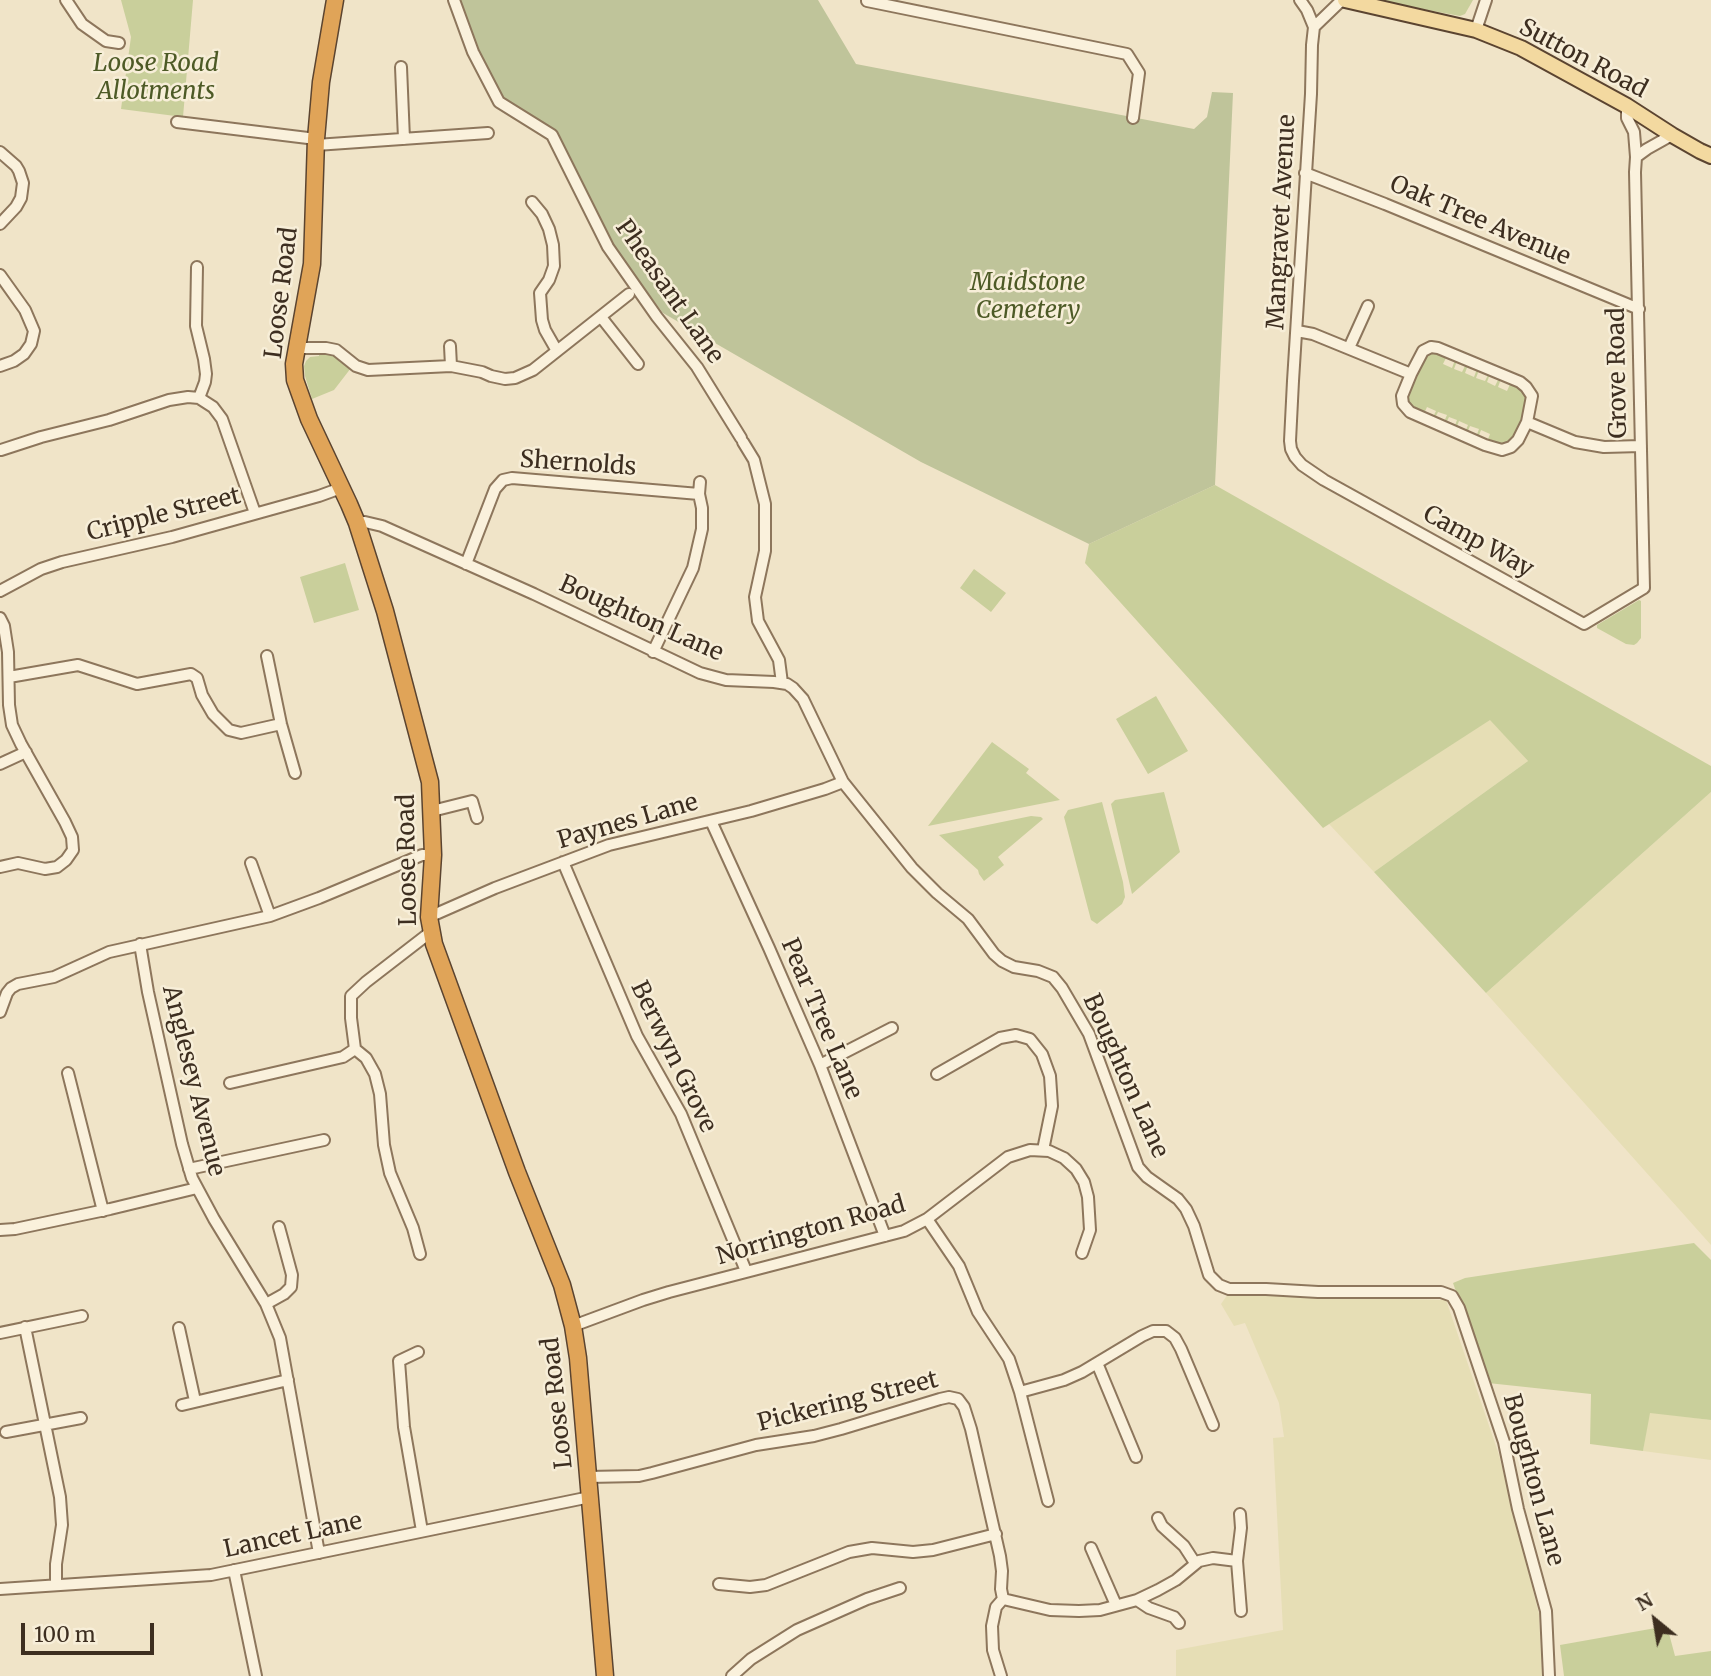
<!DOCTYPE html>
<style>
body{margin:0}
#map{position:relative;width:1711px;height:1676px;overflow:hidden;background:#f0e4c8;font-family:Merriweather,serif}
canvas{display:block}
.north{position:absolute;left:1620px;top:1585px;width:70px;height:70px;-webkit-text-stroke:5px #f7eed8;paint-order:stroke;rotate:330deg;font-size:19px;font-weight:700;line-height:28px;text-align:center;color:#3d2e20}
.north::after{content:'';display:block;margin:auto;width:24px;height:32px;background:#3d2e20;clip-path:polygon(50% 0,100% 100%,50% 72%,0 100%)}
.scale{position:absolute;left:21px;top:1623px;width:133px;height:32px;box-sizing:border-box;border:4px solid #3d2e20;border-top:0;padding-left:9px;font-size:21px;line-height:24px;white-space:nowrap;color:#3d2e20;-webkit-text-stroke:5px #f7eed8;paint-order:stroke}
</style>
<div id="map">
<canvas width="1711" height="1676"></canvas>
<div class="north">N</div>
<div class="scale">100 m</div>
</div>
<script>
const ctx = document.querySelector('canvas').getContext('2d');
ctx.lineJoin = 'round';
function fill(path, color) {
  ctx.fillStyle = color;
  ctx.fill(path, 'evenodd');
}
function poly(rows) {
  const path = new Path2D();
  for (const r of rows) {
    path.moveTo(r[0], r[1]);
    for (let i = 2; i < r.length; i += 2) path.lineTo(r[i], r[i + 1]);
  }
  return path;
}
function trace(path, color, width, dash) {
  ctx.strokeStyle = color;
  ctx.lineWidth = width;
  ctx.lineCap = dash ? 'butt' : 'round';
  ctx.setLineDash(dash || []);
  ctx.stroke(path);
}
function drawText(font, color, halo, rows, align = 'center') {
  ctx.font = font + ' Merriweather,serif';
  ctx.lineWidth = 5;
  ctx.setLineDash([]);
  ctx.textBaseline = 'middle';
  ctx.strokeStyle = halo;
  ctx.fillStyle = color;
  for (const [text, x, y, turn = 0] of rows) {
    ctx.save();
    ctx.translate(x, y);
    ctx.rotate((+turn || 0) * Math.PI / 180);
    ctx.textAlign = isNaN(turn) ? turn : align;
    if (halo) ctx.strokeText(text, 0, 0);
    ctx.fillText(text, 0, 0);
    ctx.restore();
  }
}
fill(poly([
 [1490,719,1528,761,1374,872,1329,824],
 [1711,792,1711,1245,1486,993],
 [1228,1294,1446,1300,1499,1455,1539,1614,1542,1676,1176,1676,1176,1650,1283,1630,1273,1438,1284,1437,1279,1403,1245,1323,1234,1326,1221,1304],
 [1649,1412,1711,1420,1711,1460,1643,1451]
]), '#e6deb5');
fill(poly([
 [121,0,193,0,183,117,121,109,131,37],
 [1374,0,1473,0,1465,14,1460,16],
 [1436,352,1447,356,1443,364,1452,368,1455,360,1457,361,1454,369,1462,372,1466,364,1468,365,1465,373,1474,377,1477,369,1479,370,1476,378,1485,381,1489,373,1490,374,1487,382,1495,386,1499,378,1501,379,1498,387,1507,391,1511,382,1516,385,1525,393,1527,405,1515,435,1512,439,1506,443,1496,445,1487,442,1490,434,1481,430,1478,438,1476,437,1479,429,1470,426,1467,433,1465,432,1468,425,1459,421,1456,429,1454,428,1457,420,1449,417,1445,425,1443,424,1447,415,1438,412,1434,420,1432,419,1436,411,1427,407,1423,416,1407,404,1405,391,1416,364,1429,353],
 [319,353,332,353,351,368,334,390,312,399,305,376,304,366,306,361,310,357,319,356],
 [1215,485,1711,766,1711,792,1486,993,1374,872,1528,761,1490,720,1323,828,1085,563,1089,544],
 [345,563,359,610,314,623,300,577],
 [974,569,1006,593,991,612,960,588],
 [1639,600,1641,601,1641,638,1637,643,1634,645,1626,644,1597,628,1597,625],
 [1156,696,1188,751,1148,774,1116,719],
 [992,742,1029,769,1026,773,1060,800,928,826],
 [1164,792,1180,852,1132,894,1111,804,1115,800],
 [1102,802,1123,882,1125,897,1122,904,1097,924,1091,920,1064,817,1068,810],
 [1031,816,1041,817,1043,819,998,857,1004,865,984,881,979,874,978,870,939,835],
 [1694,1243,1711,1260,1711,1420,1650,1413,1643,1451,1590,1444,1591,1394,1488,1383,1453,1283,1465,1278],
 [1667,1626,1675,1656,1711,1651,1711,1676,1564,1676,1560,1645]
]), '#c9cf9b');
fill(poly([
 [457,0,818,0,856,64,1194,129,1207,117,1212,92,1233,93,1215,485,1089,544,921,462,663,313,612,245,556,133,502,100,476,52]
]), '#bfc49a');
const minor = poly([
 [66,0,82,24,106,41,119,43],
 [454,0,473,52,499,102,552,135,608,247,657,317,697,367,741,438],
 [1300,0,1307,10,1314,27],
 [1342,0,1314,27,1312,45,1311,94,1293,381,1290,441,1291,449,1295,457,1302,465,1324,480,1584,624,1644,588,1635,172,1636,157,1634,132,1627,118,1627,106],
 [867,1,1127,54,1139,73,1133,118],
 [1476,30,1486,0],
 [401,67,404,139],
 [177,122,316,139],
 [316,145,488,133],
 [0,152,16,166,19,171,23,183,21,198,16,207,0,224],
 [1636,157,1647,149,1672,135],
 [1305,173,1385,204,1639,309],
 [532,202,542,214,549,229,553,245,554,266,549,280,540,293,542,320,545,330,557,351],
 [197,267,196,326,204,359,206,374,205,382,199,398],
 [0,275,25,310,34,331,31,344,24,354,14,361,0,366],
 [601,317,638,364],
 [1297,331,1313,334,1411,374],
 [450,346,451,366],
 [1431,347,1438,348,1520,382,1526,387,1532,396,1527,422,1518,440,1511,447,1502,450,1485,445,1410,412,1403,404,1402,396,1411,374,1423,351,1431,347],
 [296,348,326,348,336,350,356,366,368,370,451,366,482,372,491,376,505,379,515,378,533,370,629,294],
 [1349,348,1368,306],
 [1527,422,1575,442,1604,447,1641,446],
 [743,442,754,460,765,504,765,551,755,597,758,621,779,660,782,683],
 [1,450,41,437,109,420,169,400,188,397,199,398,213,407,222,419,255,513],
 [357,523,365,522,382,526,534,594,700,673,726,680,774,682,787,684,793,688,803,699,843,782,912,868,937,893,968,919,994,954,1002,961,1014,967,1038,971,1053,977,1062,988,1089,1034,1138,1167,1147,1177,1178,1199,1186,1209,1194,1226,1209,1275,1219,1285,1229,1289,1266,1289,1318,1292,1441,1292,1452,1296,1459,1308,1504,1442,1518,1509,1546,1611,1549,1676],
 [466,564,495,489,503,480,512,478,699,494],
 [0,591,41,569,62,562,172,537,319,496,341,488],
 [0,618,4,626,8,652,9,705,12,725,21,744,65,822,72,837,73,850,66,860,57,867,45,869,18,863,0,867],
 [653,652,693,568,702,529,702,508,699,494,700,482],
 [267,656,281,724,295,773],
 [9,677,78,665,137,684,191,674,197,678,202,695,213,714,229,730,241,733,281,724],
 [0,764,26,752],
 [432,811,472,801,477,818],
 [711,821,769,948,820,1065,885,1236],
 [563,862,637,1036,681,1114,746,1271],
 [251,863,270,916],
 [429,917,495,888,609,845,751,811,825,789,843,782],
 [140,944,148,992,182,1144,192,1178,214,1219,266,1304,280,1338,319,1553],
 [0,1012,7,993,11,988,18,984,54,977,109,952,270,916,319,898,422,855,433,855],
 [355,1049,366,1058,375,1074,380,1094,384,1145,390,1173,413,1228,420,1254],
 [355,1049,351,1018,351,996,366,982,432,931],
 [820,1065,892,1028],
 [68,1073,103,1211],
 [937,1074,1000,1038,1016,1035,1030,1039,1042,1054,1050,1076,1052,1106,1043,1150],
 [230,1083,343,1057,355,1049],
 [189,1169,324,1140],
 [927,1219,959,1266,978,1312,1009,1359,1020,1392,1048,1501],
 [0,1230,15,1229,110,1209,197,1188],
 [266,1304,284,1294,291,1287,292,1275,279,1227],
 [573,1326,643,1300,669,1292,904,1231,927,1219,1008,1157,1030,1150,1049,1151,1064,1158,1076,1169,1084,1182,1088,1197,1090,1230,1082,1253],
 [25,1327,60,1497,62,1525,56,1564,56,1584],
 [179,1328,195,1401],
 [0,1333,82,1316],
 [418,1352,399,1361,404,1427,422,1531],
 [1097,1363,1136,1457],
 [1020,1392,1064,1380,1082,1372,1142,1336,1153,1331,1166,1331,1175,1338,1181,1349,1213,1425],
 [182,1405,288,1380],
 [6,1432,81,1418],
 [588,1477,639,1476,652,1473,756,1445,814,1436,841,1429,940,1399,949,1397,958,1399,964,1407,971,1429,1000,1556,1002,1571,1001,1589,1003,1599,996,1607,992,1626,993,1650,1001,1676],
 [1240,1514,1241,1528,1237,1561,1241,1611],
 [1158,1518,1162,1526,1184,1546,1195,1563],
 [1091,1548,1116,1605],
 [234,1570,256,1676],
 [719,1584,750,1587,766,1585,849,1552,872,1548,913,1552,933,1550,996,1534],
 [0,1589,211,1575,590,1497],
 [1003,1599,1050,1610,1079,1611,1100,1610,1137,1600,1158,1590,1176,1580,1199,1561,1213,1558,1237,1561],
 [1137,1600,1149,1608,1174,1617,1179,1623],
 [732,1676,751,1659,797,1630,867,1599,900,1588]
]);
const major = poly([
 [1345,0,1476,30,1521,48,1627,106,1672,135,1700,151,1711,156]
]);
const highway = poly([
 [335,0,321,82,316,139,312,264,294,364,295,380,309,419,349,504,357,523,385,611,430,782,433,855,429,917,434,944,517,1172,562,1285,573,1326,578,1358,605,1676]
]);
trace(minor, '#8d765c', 14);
trace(major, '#5b4430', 18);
trace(highway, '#5b4430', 19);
trace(minor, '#faf1dc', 10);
trace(major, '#f3d9a0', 14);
trace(highway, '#e0a458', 16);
drawText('24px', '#3d2e20', '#f7eed8', [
 ["Sutton Road",1583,59,28],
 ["Oak Tree Avenue",1480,221,23],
 ["Mangravet Avenue",1282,222,-87],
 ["Pheasant Lane",669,292,55],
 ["Loose Road",282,293,-83],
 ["Grove Road",1618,373,-91],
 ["Shernolds",578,464,4],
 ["Cripple Street",164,515,-14],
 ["Camp Way",1478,542,29],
 ["Boughton Lane",641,619,24],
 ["Paynes Lane",628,822,-16],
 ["Loose Road",408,860,-91],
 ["Pear Tree Lane",821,1019,67],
 ["Berwyn Grove",673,1057,64],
 ["Boughton Lane",1125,1076,66],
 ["Anglesey Avenue",193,1081,76],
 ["Norrington Road",811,1231,-16],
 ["Pickering Street",848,1402,-14],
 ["Loose Road",558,1403,-96],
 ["Boughton Lane",1533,1480,75],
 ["Lancet Lane",293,1536,-12]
]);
drawText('italic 24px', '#4d5a26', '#f7eed8', [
 ["Loose Road",156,64],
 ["Allotments",156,92],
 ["Maidstone",1028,283],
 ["Cemetery",1028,311]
]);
</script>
